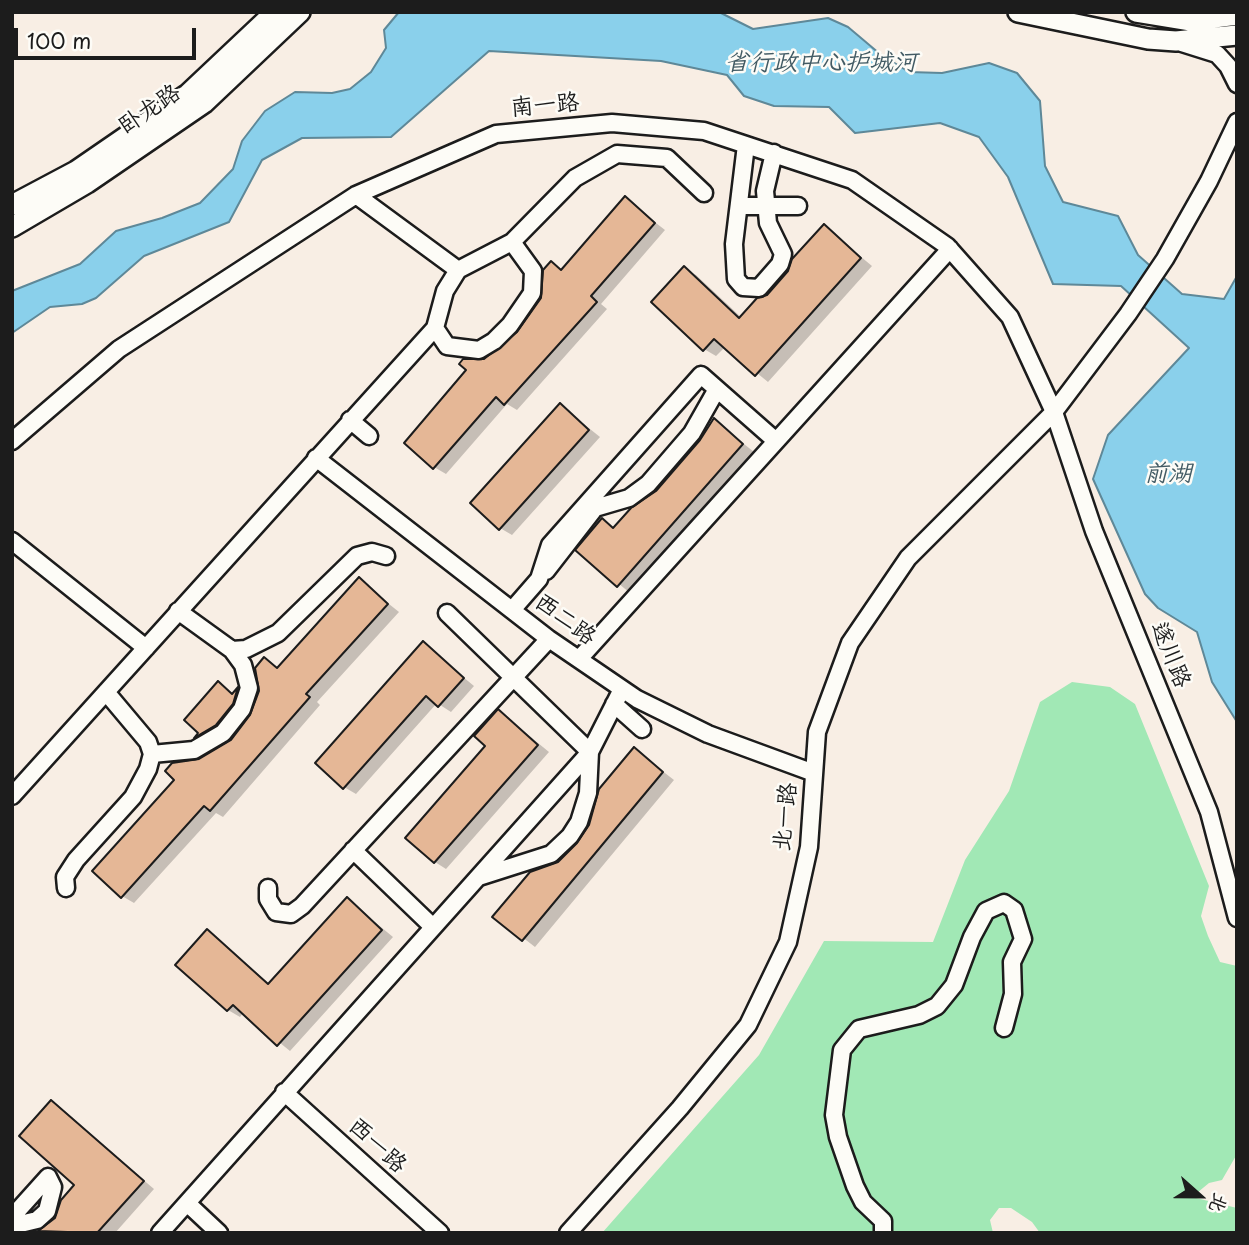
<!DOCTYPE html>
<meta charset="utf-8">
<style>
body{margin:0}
#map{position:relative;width:1249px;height:1245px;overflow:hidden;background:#f8eee4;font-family:"Playpen Sans","LXGW WenKai TC",sans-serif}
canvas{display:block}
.frame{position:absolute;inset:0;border:14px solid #1c1c1c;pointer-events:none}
.north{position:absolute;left:1165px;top:1161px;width:70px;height:70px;-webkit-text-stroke:5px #fdfcf7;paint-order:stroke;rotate:111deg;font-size:19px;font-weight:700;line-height:28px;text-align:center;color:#1c1c1c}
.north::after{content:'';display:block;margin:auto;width:24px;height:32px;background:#1c1c1c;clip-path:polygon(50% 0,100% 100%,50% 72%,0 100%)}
.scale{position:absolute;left:14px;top:28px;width:182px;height:32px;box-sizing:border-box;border:4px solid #1c1c1c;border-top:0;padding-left:9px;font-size:21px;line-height:24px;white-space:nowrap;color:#1c1c1c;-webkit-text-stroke:5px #fdfcf7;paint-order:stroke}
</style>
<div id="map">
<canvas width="1249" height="1245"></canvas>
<div class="frame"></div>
<div class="north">北</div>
<div class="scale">100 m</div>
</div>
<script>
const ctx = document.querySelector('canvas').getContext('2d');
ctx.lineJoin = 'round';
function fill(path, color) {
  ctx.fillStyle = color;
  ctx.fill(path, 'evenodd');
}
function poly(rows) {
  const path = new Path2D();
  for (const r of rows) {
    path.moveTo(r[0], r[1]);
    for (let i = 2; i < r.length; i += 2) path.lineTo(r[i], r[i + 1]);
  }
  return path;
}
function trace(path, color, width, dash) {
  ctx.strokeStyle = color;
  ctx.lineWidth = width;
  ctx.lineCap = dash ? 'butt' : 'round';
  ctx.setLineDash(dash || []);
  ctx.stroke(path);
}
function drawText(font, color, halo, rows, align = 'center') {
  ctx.font = font + ' "Playpen Sans","LXGW WenKai TC",sans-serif';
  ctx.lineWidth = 5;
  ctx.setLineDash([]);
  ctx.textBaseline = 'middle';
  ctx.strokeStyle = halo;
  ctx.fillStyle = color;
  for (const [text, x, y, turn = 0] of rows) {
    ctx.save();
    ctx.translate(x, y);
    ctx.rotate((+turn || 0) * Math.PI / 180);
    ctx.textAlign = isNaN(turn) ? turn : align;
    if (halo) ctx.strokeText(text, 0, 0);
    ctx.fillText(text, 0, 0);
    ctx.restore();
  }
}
fill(poly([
 [1072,682,1110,687,1135,704,1209,886,1201,916,1208,936,1220,962,1237,966,1237,1154,1222,1180,1209,1183,1192,1197,1237,1208,1237,1233,1040,1233,1032,1222,1011,1208,999,1208,990,1220,993,1233,602,1233,759,1055,824,941,933,942,965,860,1009,791,1040,702]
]), '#a1e8b5');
const water = poly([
 [399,12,719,12,753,29,828,18,848,27,880,54,909,72,942,73,989,63,1017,73,1040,101,1045,166,1063,202,1118,216,1138,255,1182,294,1224,299,1237,276,1237,722,1212,682,1197,632,1158,608,1145,594,1093,479,1108,435,1189,348,1121,286,1053,284,1008,177,979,137,940,123,855,133,829,107,774,106,744,96,727,75,661,61,489,51,391,137,302,138,262,160,229,222,144,256,96,298,82,304,50,307,12,333,12,291,80,264,116,231,162,218,200,203,233,169,242,141,265,111,295,92,332,93,350,89,371,72,386,48,384,30,399,12]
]);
fill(water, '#8ad0eb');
trace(water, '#5e8898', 2);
fill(poly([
 [625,199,665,230,601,304,607,309,517,410,507,404,446,474,434,467,485,361,520,332,543,299,551,263,564,270],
 [824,226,872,266,768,382,725,347,716,356,704,349,684,269,696,275,742,318,768,296],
 [560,405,600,437,512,535,500,528],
 [714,420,754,452,630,593,578,550,602,520,615,529,657,492,701,441],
 [359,580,399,612,317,702,320,705,223,817,216,813,134,903,122,896,199,761,232,741,254,713,261,691,264,659,279,668],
 [423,644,474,686,451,712,437,703,356,794,344,787],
 [218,683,234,694,238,689,249,695,207,744,196,738],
 [499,711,549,752,446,869,435,862,488,746],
 [634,749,674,780,535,947,495,916,579,845],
 [347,899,393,937,290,1051,243,1013,240,1017,228,1010,178,965,207,932,270,984],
 [52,1102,154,1189,115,1233,37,1233,55,1220,76,1185]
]), '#0003');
const building = poly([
 [625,196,655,223,591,296,597,302,504,405,496,397,433,469,404,443,466,370,459,364,463,359,484,359,517,332,541,298,543,270,551,261,561,270,625,196],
 [824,224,861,258,755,376,714,339,703,351,651,302,684,266,739,318,757,298,767,295,788,271,792,259,824,224],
 [560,403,589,430,499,530,470,503,560,403],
 [714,418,743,444,617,587,575,550,602,518,613,528,631,508,656,491,700,440,714,418],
 [359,577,388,604,306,694,310,697,210,811,204,806,121,898,92,871,174,780,165,771,172,763,199,759,231,740,250,715,259,691,255,668,264,657,277,668,359,577],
 [423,641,464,678,438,707,426,696,343,789,315,763,423,641],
 [218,681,232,694,238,687,233,704,216,725,194,738,198,733,184,720,218,681],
 [498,709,538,745,434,863,405,838,485,746,474,736,498,709],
 [634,747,663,772,522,941,492,917,530,872,558,862,577,843,589,825,599,789,634,747],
 [347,897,382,930,277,1046,233,1005,227,1011,175,965,207,929,268,984,347,897],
 [51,1100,144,1181,97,1233,38,1231,55,1218,61,1200,74,1185,19,1136,51,1100]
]);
fill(building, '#e5b796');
trace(building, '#1c1c1c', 2);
const minor = poly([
 [1182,43,1217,54,1228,66,1237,84],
 [746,145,734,244,736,279,743,287,759,288,780,264,783,254,768,223,765,191,774,153],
 [356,195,458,270],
 [739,206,798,206],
 [435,328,447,346,479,350,494,341,510,325,532,293,533,271,512,242],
 [350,420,369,436],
 [12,441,119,349,356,195,496,134,612,123,704,131,852,180,947,246,1010,317,1054,412,1094,531,1209,812,1237,918],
 [316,458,549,639,637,699,708,734,814,773],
 [12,541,146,648],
 [546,571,595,508,629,498,648,484,692,433,717,389],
 [512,610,539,579,550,545,701,375,776,441],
 [178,611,232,650,246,649,278,633,357,556,372,552,386,556],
 [447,613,590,752,588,793,579,822,570,836,551,854,479,877],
 [579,659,950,249],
 [614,704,642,729],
 [152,754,194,750,223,733,242,709,249,688,243,665,232,650],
 [12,796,435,328,445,291,458,270,512,242,575,178,617,154,667,158,704,193],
 [353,850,433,927],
 [66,888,65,877,76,860,133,797,148,769,152,754,148,742,106,692],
 [268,888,268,899,276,912,291,914,302,906,549,639],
 [284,1092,440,1233],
 [187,1203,219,1233],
 [12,1217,48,1177,53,1187,47,1211,37,1220,12,1226],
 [160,1233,590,752,622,689],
 [568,1233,680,1108,748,1025,788,942,809,847,817,732,850,643,908,558,1054,412,1128,314,1165,259,1209,181,1237,122],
 [883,1233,883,1221,863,1202,855,1186,838,1137,834,1115,842,1050,859,1029,919,1015,937,1006,954,985,972,937,986,911,1004,903,1014,910,1023,939,1012,962,1013,994,1004,1028]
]);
const major = poly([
 [1018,12,1148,39,1176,41,1237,35],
 [1136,12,1191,21,1237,15],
 [12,205,76,171,188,94,275,12],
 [12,227,87,183,204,103,300,12]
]);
trace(minor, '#1c1c1c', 21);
trace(major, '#1c1c1c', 24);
trace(minor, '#fdfcf7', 16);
trace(major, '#fdfcf7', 19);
drawText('23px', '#1c1c1c', '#fdfcf7', [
 ["南一路",545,106,-5],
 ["卧龙路",150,110,-34],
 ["西二路",565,620,36],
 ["遂川路",1170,655,68],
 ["北一路",786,817,-84],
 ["西一路",377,1146,42]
]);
drawText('italic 24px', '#425b64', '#fdfcf7', [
 ["省行政中心护城河",821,63],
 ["前湖",1168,474]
]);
</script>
